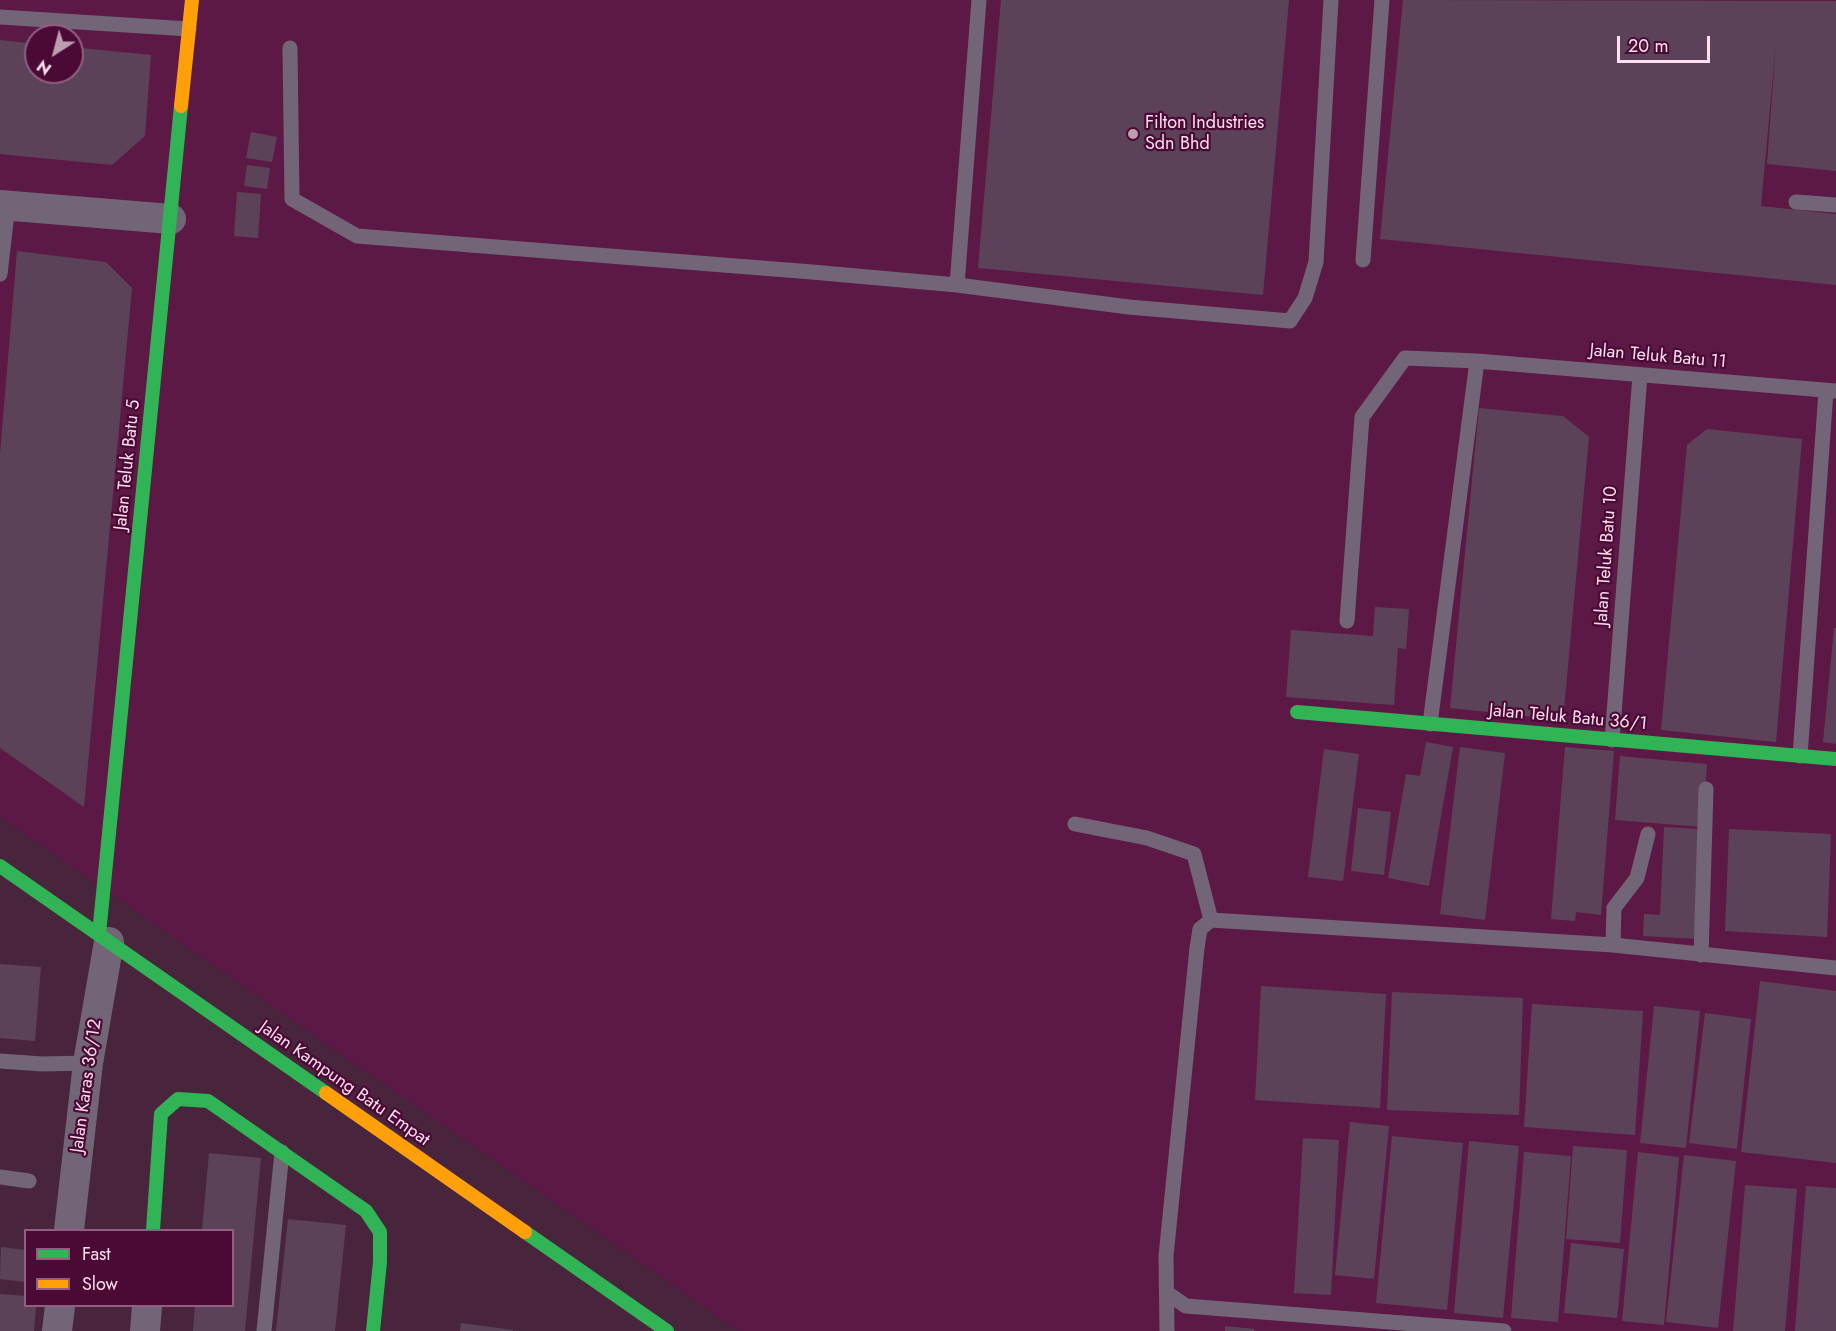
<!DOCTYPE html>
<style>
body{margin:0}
#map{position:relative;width:1836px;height:1331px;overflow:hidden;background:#48253c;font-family:Jost,sans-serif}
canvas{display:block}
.legend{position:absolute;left:24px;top:1229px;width:210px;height:78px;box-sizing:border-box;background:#4b0936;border:2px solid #935e80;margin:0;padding:8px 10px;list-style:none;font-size:18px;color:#ffdeef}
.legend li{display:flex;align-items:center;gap:12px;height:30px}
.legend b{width:30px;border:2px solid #935e80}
.north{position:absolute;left:24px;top:24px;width:60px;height:60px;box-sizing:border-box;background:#4b0936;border:2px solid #935e80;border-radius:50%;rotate:216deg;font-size:16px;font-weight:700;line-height:24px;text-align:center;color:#ffdeef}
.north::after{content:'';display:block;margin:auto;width:21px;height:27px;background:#bf9db0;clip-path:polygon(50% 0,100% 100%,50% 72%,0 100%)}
.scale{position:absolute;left:1617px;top:36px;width:93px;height:27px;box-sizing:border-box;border:3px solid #ffdeef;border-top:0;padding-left:8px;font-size:18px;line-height:21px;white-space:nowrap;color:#ffdeef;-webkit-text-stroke:4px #4b0936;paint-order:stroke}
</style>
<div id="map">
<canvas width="1836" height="1331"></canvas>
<ul class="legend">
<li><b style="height:8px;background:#30b455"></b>Fast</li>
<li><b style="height:8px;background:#ff9f0a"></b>Slow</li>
</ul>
<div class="north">N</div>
<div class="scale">20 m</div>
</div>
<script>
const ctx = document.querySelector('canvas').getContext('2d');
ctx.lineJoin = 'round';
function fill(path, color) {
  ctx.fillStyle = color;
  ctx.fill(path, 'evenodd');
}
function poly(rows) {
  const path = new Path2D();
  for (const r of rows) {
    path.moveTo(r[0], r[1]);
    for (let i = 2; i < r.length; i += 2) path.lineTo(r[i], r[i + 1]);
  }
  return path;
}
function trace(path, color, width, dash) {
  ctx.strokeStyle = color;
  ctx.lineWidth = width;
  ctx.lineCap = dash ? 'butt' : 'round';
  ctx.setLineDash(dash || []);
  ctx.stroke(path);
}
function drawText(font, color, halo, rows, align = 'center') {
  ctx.font = font + ' Jost,sans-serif';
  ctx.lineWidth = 4.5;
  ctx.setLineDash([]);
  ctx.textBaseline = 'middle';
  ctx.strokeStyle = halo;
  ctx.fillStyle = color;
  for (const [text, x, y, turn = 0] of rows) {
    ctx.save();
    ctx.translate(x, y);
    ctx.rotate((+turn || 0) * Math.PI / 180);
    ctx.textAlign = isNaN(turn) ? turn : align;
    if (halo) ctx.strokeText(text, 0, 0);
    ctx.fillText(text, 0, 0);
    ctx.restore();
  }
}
fill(poly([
 [0,0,1836,0,1836,1331,739,1331,0,817],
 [36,36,72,36,72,72,36,72]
]), '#5d1946');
fill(poly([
 [1001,0,1289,0,1263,295,978,268],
 [1403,0,1836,1,1836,171,1767,164,1776,42,1761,206,1836,214,1836,285,1380,239],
 [0,40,36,44,36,72,72,72,72,47,151,55,145,136,112,165,0,154],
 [251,132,277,137,272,162,246,158],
 [247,165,270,168,267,189,244,186],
 [237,192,261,194,258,238,234,236],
 [17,251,106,262,132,288,84,807,0,748,0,454],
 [1479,408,1563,416,1589,437,1563,720,1450,708],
 [1707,429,1802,439,1776,742,1661,730,1687,445],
 [1375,607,1409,609,1406,649,1398,648,1394,705,1286,697,1291,630,1373,636],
 [1834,628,1836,628,1836,744,1823,742],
 [1426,742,1453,747,1429,886,1388,878,1406,774,1420,776],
 [1460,747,1505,753,1485,920,1440,914],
 [1565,747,1614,751,1601,915,1576,912,1575,921,1551,919],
 [1324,749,1359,754,1343,881,1308,877],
 [1620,756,1707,764,1702,827,1615,820],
 [1358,808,1391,812,1384,875,1351,871],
 [1664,827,1702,829,1698,939,1643,936,1644,914,1660,915],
 [1729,829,1831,834,1827,937,1725,931],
 [0,964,41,967,35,1041,0,1038],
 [1760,981,1836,991,1836,1163,1741,1152],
 [1261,986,1386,994,1380,1108,1255,1100],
 [1392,992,1523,998,1519,1115,1387,1110],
 [1532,1004,1643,1011,1635,1135,1524,1127],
 [1654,1006,1700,1011,1686,1148,1640,1143],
 [1705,1013,1751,1019,1737,1149,1689,1143],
 [1350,1122,1389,1126,1374,1279,1335,1275],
 [1392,1136,1463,1143,1447,1310,1376,1303],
 [1303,1138,1339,1140,1331,1295,1294,1293],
 [1469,1141,1519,1146,1503,1318,1454,1313],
 [1573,1146,1627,1150,1620,1243,1566,1239],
 [1524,1152,1571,1156,1558,1322,1511,1318],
 [1638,1152,1679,1157,1664,1325,1622,1321],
 [209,1153,261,1158,245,1331,193,1331,195,1306,232,1306,232,1230,202,1230],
 [1684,1155,1736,1161,1718,1328,1666,1322],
 [1745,1185,1797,1189,1785,1331,1733,1331],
 [1806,1186,1836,1188,1836,1331,1795,1331],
 [288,1219,346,1225,335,1331,276,1331],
 [1571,1243,1624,1249,1617,1318,1564,1313],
 [1,1247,26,1250,26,1282,0,1279],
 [0,1294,26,1296,26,1306,36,1306,34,1331,0,1331],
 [461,1323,513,1330,513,1331,460,1331],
 [1225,1326,1254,1329,1254,1331,1225,1331]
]), '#5c4258');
trace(poly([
 [0,17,189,29],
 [290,48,292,199,357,236,812,272,957,285,1129,307,1290,321,1305,298,1316,262,1331,0],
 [1796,202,1836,205],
 [1363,260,1382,0],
 [0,274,8,205],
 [957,285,979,0],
 [1347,621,1362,417,1405,358,1477,361,1836,391],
 [1430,724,1477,361],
 [1612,740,1640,375],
 [1800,756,1826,391],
 [1075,824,1147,838,1194,854,1211,920],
 [1613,945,1614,908,1637,878,1648,834],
 [1701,955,1706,789],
 [0,1061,42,1064,88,1063],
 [0,1177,29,1181],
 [1167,1293,1186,1306,1504,1331],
 [264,1331,282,1152],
 [1167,1331,1166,1256,1197,948,1200,929,1211,920,1613,945,1836,968]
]), '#726578', 15);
trace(poly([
 [0,205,171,219],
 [69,1230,88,1063,109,942],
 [57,1331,60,1306],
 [145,1331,147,1306]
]), '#726578', 30);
trace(poly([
 [1297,712,1836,759],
 [0,866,326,1093],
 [99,934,181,106],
 [153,1230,161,1114,178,1099,208,1101,366,1211,380,1232,380,1262,373,1331],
 [525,1232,667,1331]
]), '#30b455', 14);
trace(poly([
 [181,106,192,0],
 [326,1093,525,1232]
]), '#ff9f0a', 14);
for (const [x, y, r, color] of [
 [1133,134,6,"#bf9db0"]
]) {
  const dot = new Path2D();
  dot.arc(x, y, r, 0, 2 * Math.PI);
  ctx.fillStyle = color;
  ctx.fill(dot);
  trace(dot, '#4b0936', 2);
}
drawText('18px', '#ffdeef', '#4b0936', [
 ["Filton Industries",1145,124],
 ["Sdn Bhd",1145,145]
], 'left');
drawText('18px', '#ffdeef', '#4b0936', [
 ["Jalan Teluk Batu 11",1658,357,5],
 ["Jalan Teluk Batu 5",128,465,-84],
 ["Jalan Teluk Batu 10",1607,556,-86],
 ["Jalan Teluk Batu 36/1",1568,718,5],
 ["Jalan Kampung Batu Empat",344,1084,35],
 ["Jalan Karas 36/12",87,1086,-82]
]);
</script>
